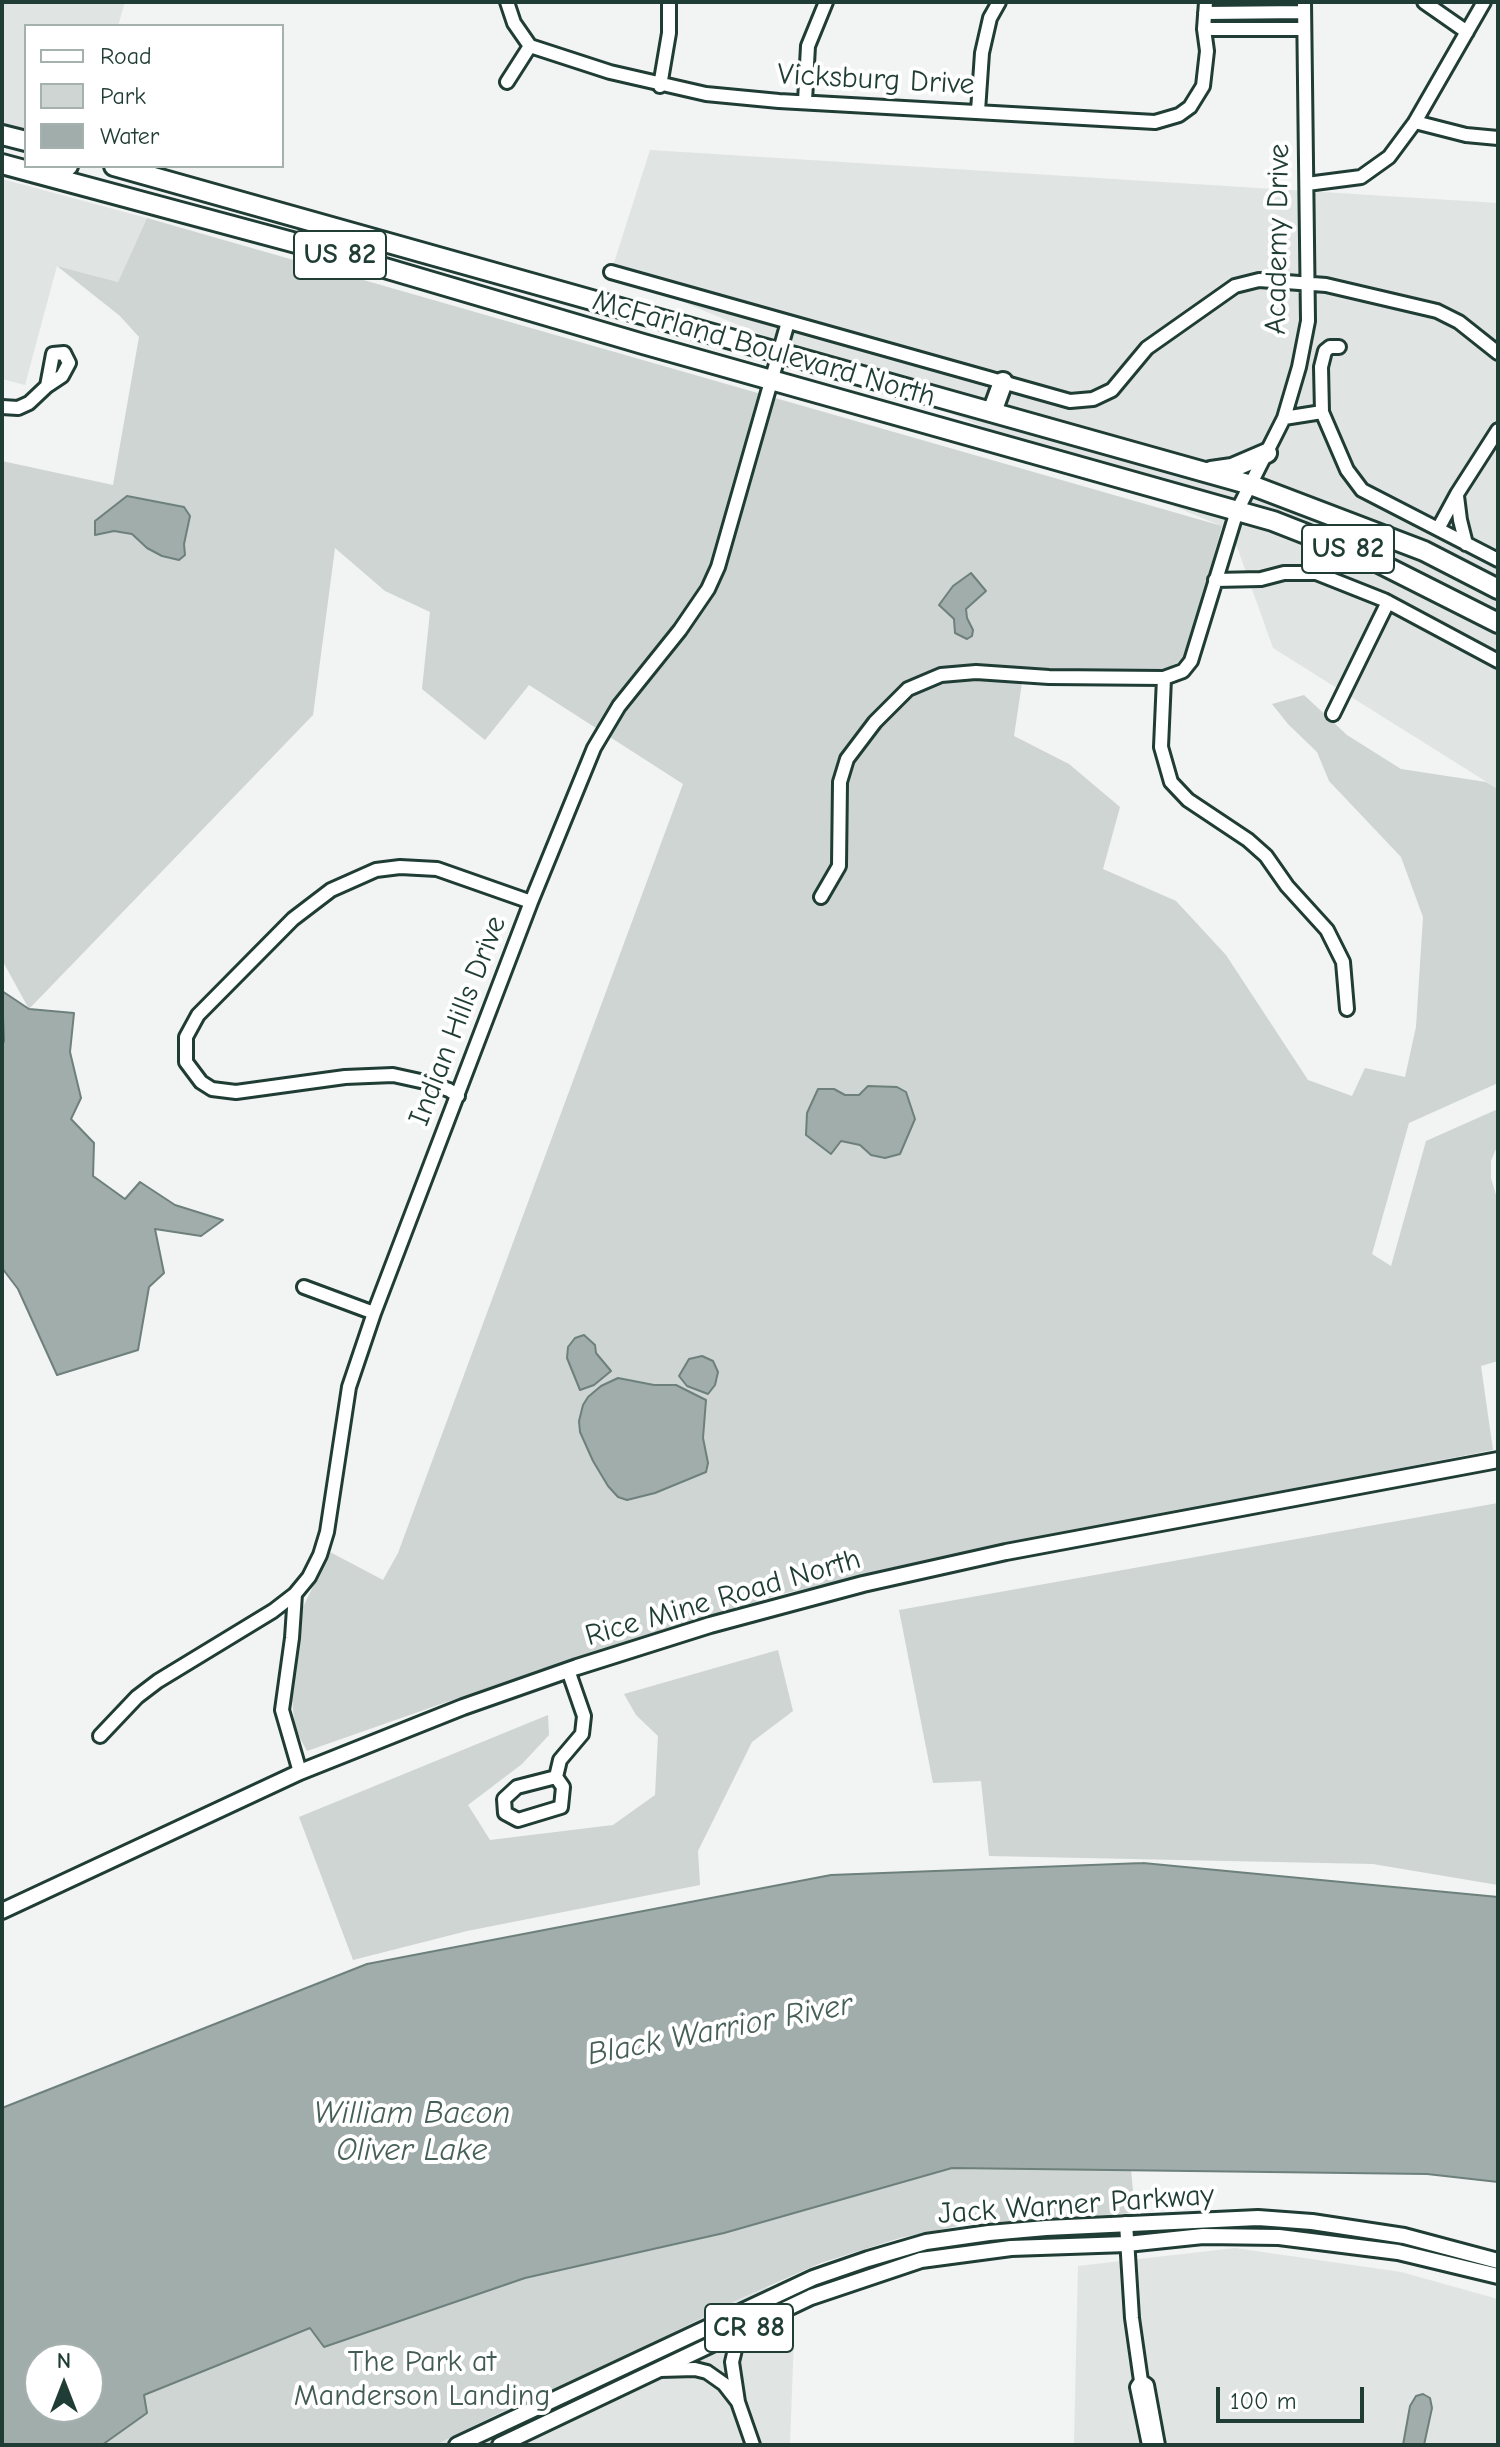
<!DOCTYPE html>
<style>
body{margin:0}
#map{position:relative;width:1500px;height:2447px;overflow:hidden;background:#f2f3f3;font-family:"Comic Neue",sans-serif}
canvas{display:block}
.frame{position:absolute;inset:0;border:4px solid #1f3d34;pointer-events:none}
.legend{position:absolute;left:24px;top:24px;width:260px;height:144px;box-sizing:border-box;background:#fff;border:2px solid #a5b1ae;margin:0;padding:10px 14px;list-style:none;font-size:24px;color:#1f3d34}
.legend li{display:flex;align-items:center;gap:16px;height:40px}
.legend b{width:40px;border:2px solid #a5b1ae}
.north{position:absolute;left:24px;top:2343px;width:80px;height:80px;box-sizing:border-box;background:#fff;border:2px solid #a5b1ae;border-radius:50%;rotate:0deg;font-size:22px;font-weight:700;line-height:32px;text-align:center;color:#1f3d34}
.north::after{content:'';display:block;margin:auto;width:28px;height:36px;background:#1f3d34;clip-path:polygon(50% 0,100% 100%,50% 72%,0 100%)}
.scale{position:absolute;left:1216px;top:2387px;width:148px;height:36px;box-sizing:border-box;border:4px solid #1f3d34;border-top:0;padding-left:10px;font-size:24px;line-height:28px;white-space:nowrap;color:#1f3d34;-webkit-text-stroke:6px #fff;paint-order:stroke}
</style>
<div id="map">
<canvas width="1500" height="2447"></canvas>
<div class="frame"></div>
<ul class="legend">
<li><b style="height:10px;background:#fff"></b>Road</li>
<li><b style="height:22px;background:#ced5d3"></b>Park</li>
<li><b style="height:22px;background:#a1adaa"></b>Water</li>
</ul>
<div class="north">N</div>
<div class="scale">100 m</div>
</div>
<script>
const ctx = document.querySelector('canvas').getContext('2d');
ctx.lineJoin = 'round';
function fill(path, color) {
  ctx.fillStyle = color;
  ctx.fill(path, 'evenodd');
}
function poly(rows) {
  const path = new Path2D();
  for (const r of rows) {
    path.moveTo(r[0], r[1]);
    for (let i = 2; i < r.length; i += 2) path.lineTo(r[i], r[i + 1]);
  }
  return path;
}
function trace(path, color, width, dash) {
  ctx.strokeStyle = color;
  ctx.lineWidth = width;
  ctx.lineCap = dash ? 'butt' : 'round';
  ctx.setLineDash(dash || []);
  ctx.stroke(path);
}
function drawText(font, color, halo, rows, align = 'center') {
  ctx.font = font + ' "Comic Neue",sans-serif';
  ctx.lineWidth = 8;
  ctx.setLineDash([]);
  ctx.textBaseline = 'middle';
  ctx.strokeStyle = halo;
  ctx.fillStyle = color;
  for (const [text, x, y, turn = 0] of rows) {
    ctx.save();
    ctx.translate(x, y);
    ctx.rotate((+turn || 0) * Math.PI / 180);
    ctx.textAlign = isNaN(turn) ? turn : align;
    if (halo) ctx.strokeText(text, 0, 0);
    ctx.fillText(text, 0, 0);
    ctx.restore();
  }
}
fill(poly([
 [2,2,125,2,118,26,26,26,26,135,2,128],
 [650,150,1498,203,1498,789,1273,648,1231,530,611,272],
 [2,179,147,218,118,282,57,266,25,385,2,379],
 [744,2234,767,2287,794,2336,790,2445,116,2445],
 [1235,2248,1401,2272,1498,2299,1498,2445,1074,2445,1078,2266]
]), '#e0e4e3');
fill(poly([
 [147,218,1222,526,1186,657,1167,669,1066,672,1024,669,1014,736,1069,764,1120,807,1103,869,1176,901,1226,955,1308,1080,1352,1096,1365,1068,1405,1077,1416,1027,1423,917,1401,857,1329,781,1317,752,1288,724,1272,704,1304,695,1347,735,1401,769,1486,782,1498,789,1498,1083,1409,1123,1372,1254,1391,1266,1426,1141,1498,1109,1498,1144,1491,1161,1491,1178,1498,1202,1498,1361,1481,1366,1493,1450,964,1553,782,1594,538,1670,307,1751,295,1729,292,1699,303,1607,330,1552,383,1580,398,1553,683,784,529,685,485,740,422,689,430,612,385,591,335,548,313,715,29,1009,2,960,2,461,113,485,139,337,120,316,57,266,118,282],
 [1498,1503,1498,1885,1373,1864,989,1856,981,1781,933,1783,899,1610],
 [778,1650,793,1711,752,1742,698,1851,700,1885,467,1931,353,1960,299,1817,548,1715,549,1735,522,1764,468,1805,490,1840,613,1825,655,1795,658,1736,636,1715,624,1694],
 [952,2168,1131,2170,1135,2213,967,2224,900,2238,821,2263,737,2300,595,2372,501,2412,435,2445,102,2445,147,2413,144,2395,310,2327,441,2305,525,2278,724,2233]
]), '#ced5d3');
const water = poly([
 [127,496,184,507,190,516,184,544,185,555,179,560,162,556,147,548,132,534,114,531,95,535,95,521,127,496],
 [971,573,986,591,966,609,967,618,973,630,972,636,967,639,955,633,954,619,939,605,953,586,971,573],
 [2,991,29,1009,74,1013,70,1052,81,1098,71,1119,94,1143,93,1176,125,1199,140,1182,175,1205,223,1220,201,1236,155,1229,164,1273,149,1287,138,1350,57,1375,18,1289,2,1268,2,1046,4,1041,2,991],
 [868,1086,897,1087,906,1092,915,1119,900,1154,885,1158,871,1155,860,1145,841,1141,831,1154,806,1135,807,1113,818,1089,834,1089,845,1095,859,1095,868,1086],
 [584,1335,595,1345,596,1353,611,1371,594,1385,580,1390,567,1358,568,1347,575,1338,584,1335],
 [702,1356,713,1361,718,1372,715,1385,708,1394,687,1386,679,1376,689,1359,702,1356],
 [618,1378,654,1385,676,1385,706,1400,703,1438,708,1463,706,1472,655,1493,627,1500,618,1497,608,1486,593,1461,580,1432,579,1421,583,1405,588,1397,601,1386,618,1378],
 [1143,1863,1498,1897,1498,2182,1427,2174,952,2168,724,2233,525,2278,324,2347,310,2328,144,2395,147,2413,102,2445,2,2445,2,2108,367,1964,831,1875,1143,1863],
 [40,2359,88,2359,88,2407,40,2407,40,2359],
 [1423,2394,1430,2398,1432,2408,1424,2445,1403,2445,1410,2406,1416,2396,1423,2394]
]);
fill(water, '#a1adaa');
trace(water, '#6d807b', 2);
const minor = poly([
 [507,2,514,23,530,46,610,72,706,94,779,101,1155,122,1179,115,1190,107,1203,86,1207,51,1204,29,1206,2],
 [1424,2,1467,32],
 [1205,13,1304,12],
 [1204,29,1304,29],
 [507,82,530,46],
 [660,86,669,33,669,2],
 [805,101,808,46,826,2],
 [978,111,982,53,990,18,999,2],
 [1415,122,1466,135,1498,138],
 [1307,184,1361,177,1389,157,1415,122,1484,2],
 [611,272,1070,401,1093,399,1112,390,1147,348,1235,286,1259,280,1326,285,1437,311,1459,322,1498,353],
 [1339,347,1330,347,1325,351,1321,367,1322,412,1347,470,1362,490,1498,560],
 [64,353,69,363,62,376,47,386,53,354,64,353],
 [2,407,18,408,29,403,47,386],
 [1284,418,1322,412],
 [1457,496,1460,520,1466,544],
 [1438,529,1457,494,1498,430],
 [1215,580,1261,579,1284,573,1316,573,1384,600,1498,661],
 [1164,678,1161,747,1171,782,1188,800,1248,840,1266,856,1287,886,1327,930,1343,962,1347,1009],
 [1333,714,1388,602],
 [821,897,839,866,840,782,847,759,875,722,908,689,941,675,976,672,1049,677,1164,678,1183,671,1191,661,1237,511,1284,418,1299,367,1308,321,1304,2],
 [458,1096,449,1090,425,1082,393,1075,345,1077,236,1092,212,1089,201,1082,186,1062,186,1037,198,1015,293,919,331,890,376,870,400,867,437,869,531,902],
 [304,1287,374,1313],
 [295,1594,292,1638,282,1710,300,1772],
 [100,1736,137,1697,158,1681,273,1611,295,1594,309,1577,320,1555,327,1532,349,1387,374,1313,531,902,594,748,619,706,680,630,708,589,718,567,788,322],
 [556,1777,563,1787,561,1807,518,1820,505,1813,504,1799,517,1787,556,1777,560,1760,582,1734,584,1716,568,1670],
 [1126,2223,1132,2318,1141,2381,1137,2387,1149,2445],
 [739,2333,732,2362,738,2402,753,2445],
 [660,2370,695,2369,707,2372,724,2384,738,2402],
 [1141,2381,1147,2385,1158,2445]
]);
const major = poly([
 [2,1911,300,1772,463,1707,577,1667,710,1625,863,1584,1006,1552,1498,1460],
 [457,2445,813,2278,868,2259,926,2242,989,2233,1046,2228,1258,2218,1312,2222,1404,2236,1498,2261],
 [500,2445,811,2297,921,2260,1011,2248,1127,2244,1203,2236,1279,2237,1398,2252,1498,2276]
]);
const highway = poly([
 [2,135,26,141],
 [2,164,337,254,643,344,1273,521,1375,561,1498,623],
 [114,166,1251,485,1424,551,1498,589],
 [41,174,56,173,68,166],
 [992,412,1003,382],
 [1211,471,1232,468,1267,453]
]);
trace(minor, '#1f3d34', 18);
trace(major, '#1f3d34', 20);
trace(highway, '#1f3d34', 24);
trace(minor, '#fff', 12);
trace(major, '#fff', 14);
trace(highway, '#fff', 18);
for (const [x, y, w] of [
 [340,255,92],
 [1348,549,92],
 [749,2328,88]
]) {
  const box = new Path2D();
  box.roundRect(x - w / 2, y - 24, w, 48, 6);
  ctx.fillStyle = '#fff';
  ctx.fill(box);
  trace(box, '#1f3d34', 2);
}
drawText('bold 28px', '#1f3d34', null, [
 ["US 82",340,255],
 ["US 82",1348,549],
 ["CR 88",749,2328]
]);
drawText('30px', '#1f3d34', '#fff', [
 ["Vicksburg Drive",876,80,3],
 ["Academy Drive",1278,239,-89],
 ["McFarland Boulevard North",764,349,16],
 ["Indian Hills Drive",458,1021,-69],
 ["Rice Mine Road North",723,1598,-16],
 ["Jack Warner Parkway",1076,2205,-4]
]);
drawText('30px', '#425b54', '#fff', [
 ["The Park at",422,2363],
 ["Manderson Landing",422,2397]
]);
drawText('italic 32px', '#465f57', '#fff', [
 ["Black Warrior River",720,2030,-11],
 ["William Bacon",412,2114],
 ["Oliver Lake",412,2151]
]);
</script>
